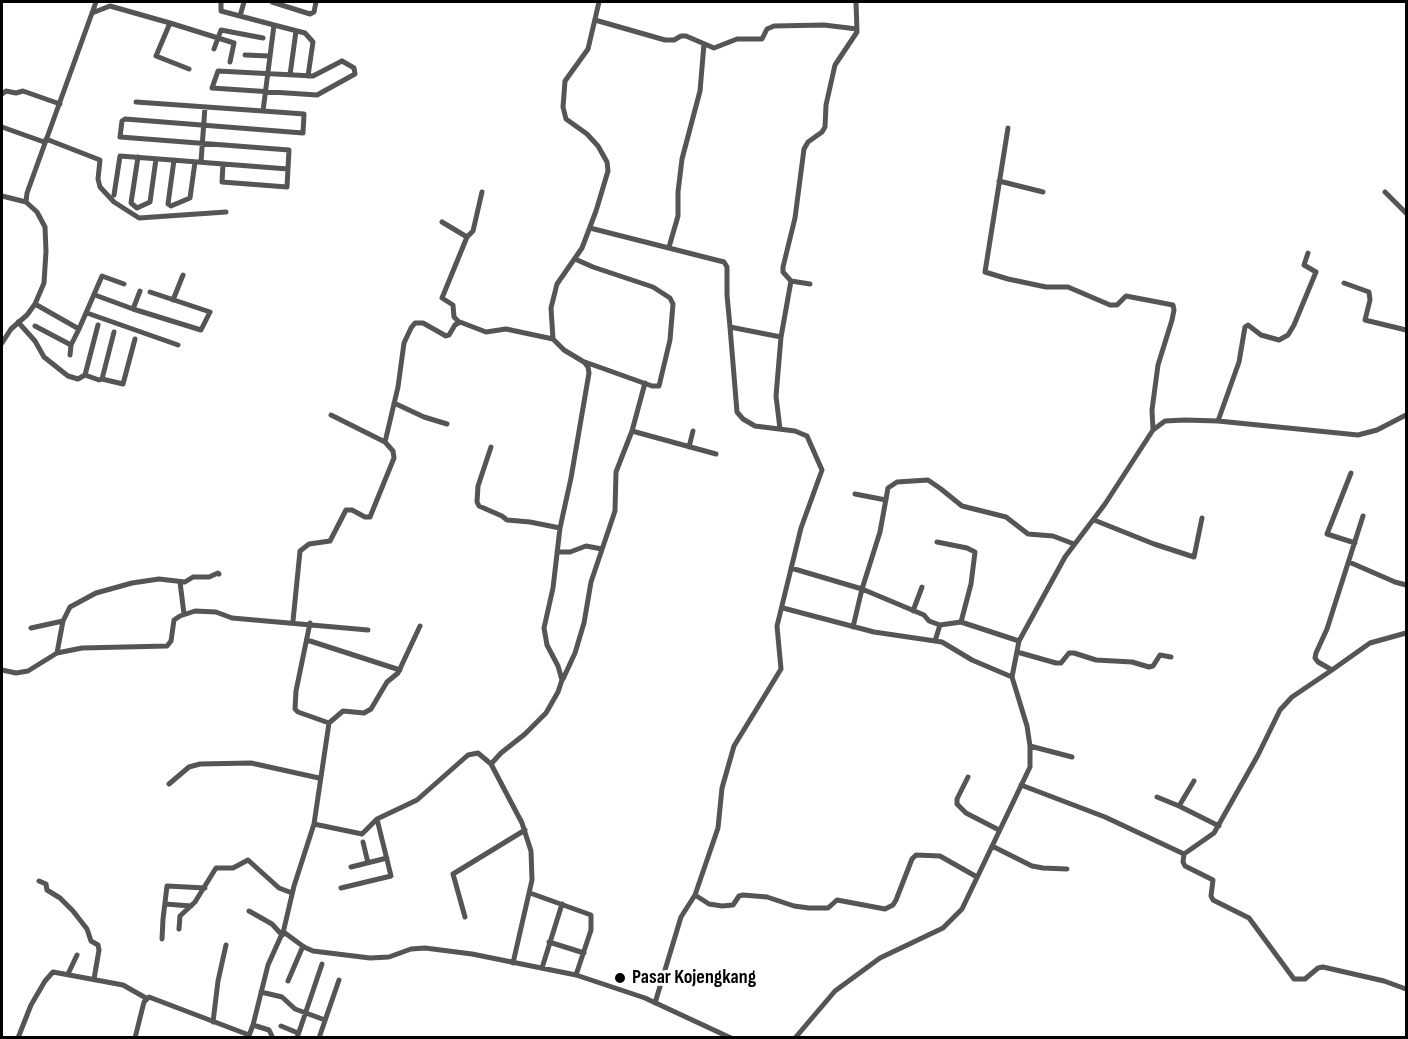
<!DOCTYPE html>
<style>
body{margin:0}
#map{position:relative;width:1408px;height:1039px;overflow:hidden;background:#fff;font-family:"Sofia Sans Condensed",sans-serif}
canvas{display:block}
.frame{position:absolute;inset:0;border:3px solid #000;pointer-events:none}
</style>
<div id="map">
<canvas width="1408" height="1039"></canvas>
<div class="frame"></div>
</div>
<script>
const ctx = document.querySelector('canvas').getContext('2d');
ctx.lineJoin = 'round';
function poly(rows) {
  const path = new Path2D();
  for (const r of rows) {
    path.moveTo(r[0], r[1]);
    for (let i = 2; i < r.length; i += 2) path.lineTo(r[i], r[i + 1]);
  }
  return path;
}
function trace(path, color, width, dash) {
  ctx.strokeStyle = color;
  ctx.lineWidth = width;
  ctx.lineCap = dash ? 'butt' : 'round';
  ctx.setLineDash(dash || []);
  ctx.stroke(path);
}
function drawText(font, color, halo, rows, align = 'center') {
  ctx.font = font + ' "Sofia Sans Condensed",sans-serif';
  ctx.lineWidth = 6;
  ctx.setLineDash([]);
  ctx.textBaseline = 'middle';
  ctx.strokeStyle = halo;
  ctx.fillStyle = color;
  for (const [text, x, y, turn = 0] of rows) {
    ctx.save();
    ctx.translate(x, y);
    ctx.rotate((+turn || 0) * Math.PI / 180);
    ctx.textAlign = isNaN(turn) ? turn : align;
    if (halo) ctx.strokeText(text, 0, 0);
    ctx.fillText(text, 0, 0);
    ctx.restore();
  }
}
trace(poly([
 [272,2,310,14,314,12,316,2],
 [92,13,110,6,170,23,156,56,189,69],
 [240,16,244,2],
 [595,20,665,40,674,40,681,36,686,36,714,48,737,39,762,39,767,29,774,26,824,25,857,29],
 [170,23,234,43,230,62],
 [274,25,305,33,313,42,308,76],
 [214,49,221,30,263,38],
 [245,55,269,56],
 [342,61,354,68,355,74,317,95,212,88,218,71,313,76,342,61],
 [290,75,296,31],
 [2,94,6,91,16,93,23,91,60,104],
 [136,102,263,111,274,25,221,11,221,2],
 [2,127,44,142],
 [1008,128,985,272,1008,279,1046,287,1068,287,1110,305,1117,305,1126,296,1173,305,1174,310,1172,320,1158,365,1152,410,1153,430],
 [46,139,100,160,98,179,100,187,114,202,139,218,226,212],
 [138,157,131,203,137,208,150,202,156,159],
 [174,160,168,204,171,206,190,198,195,162],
 [201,162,205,107],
 [223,164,222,182,287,187,289,150,120,137,122,121,125,119,303,133,304,114,263,111],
 [999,181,1043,192],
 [1385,192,1406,213],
 [114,195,120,156,288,169],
 [2,196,26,202],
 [442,222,467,237],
 [590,228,724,262,727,267,727,295,730,327,781,337,776,396,780,429],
 [669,247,678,216,678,192,682,159,700,91,704,44],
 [575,259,593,267,653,287,670,298,673,304,670,340,659,386,652,386,585,362],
 [791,281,810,284],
 [1344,283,1369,292,1370,300,1365,320,1406,330],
 [95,295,133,309,140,291],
 [173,300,183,275],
 [35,304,79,329,71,345,70,355],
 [133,309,201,330,210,312,150,292],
 [87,313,178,345],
 [18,322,35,341,44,357,68,376,78,379,85,375,99,380,102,379,114,332],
 [459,322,454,317,453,305,442,298,467,237,473,231,482,192],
 [35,326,71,345],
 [79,329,102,276,124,284],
 [781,337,791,281,783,272,783,267,795,218,804,149,808,142,822,132,825,127,826,105,835,65,857,32,856,2],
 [2,343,11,329,27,315,35,304,44,283,46,251,45,227,37,212,26,202,27,193,96,2],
 [85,375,98,325],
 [102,379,123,384,135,339],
 [394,403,424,417,447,424],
 [1218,421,1239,362,1245,327,1248,325,1261,335,1279,340,1288,335,1294,325,1316,272,1304,265,1308,253],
 [632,431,716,454],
 [385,442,398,387,404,343,411,328,415,323,423,323,446,336,449,335,455,325,460,322,486,332,506,329,553,339],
 [491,447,478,486,477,502,479,506,502,516,507,520,530,522,560,528],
 [689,447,693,431],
 [1351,473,1327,534,1355,543],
 [855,494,886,500],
 [1094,520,1154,544,1194,557,1202,518],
 [937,542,967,548,975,552,971,584,961,622],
 [557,552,570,552,586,546,602,549],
 [1349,562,1395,582,1406,585],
 [791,568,862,589,853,627],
 [180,582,184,614],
 [783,608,874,632,942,642,972,660,1012,677],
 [913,611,922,587],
 [293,621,300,551,309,544,330,541,346,510,352,510,365,517,370,517,394,458,393,451,385,442,331,415],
 [310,623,296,691,295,709,298,712,329,723],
 [31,628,63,621],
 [307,640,400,670],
 [935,641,940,625],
 [1019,641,961,622,940,625,929,621,924,615,862,589,880,532,888,488,897,482,928,480,941,489,962,506,1006,517,1028,534,1053,536,1074,544],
 [1017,652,1056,663,1061,663,1069,653,1074,653,1096,660,1132,662,1149,667,1153,666,1160,655,1171,657],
 [57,653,63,621,70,607,96,593,132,583,159,579,185,582,193,577,209,577,218,573,219,574],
 [2,670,16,673,28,671,57,653,82,648,167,646,171,641,174,620,180,616,195,611,216,612,232,618,368,630],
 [1332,670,1370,643,1406,633],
 [563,679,575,653,584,623,591,582,615,511,616,472,632,431,645,383],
 [1030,746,1072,757],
 [968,777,957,799,957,804,966,813,999,830],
 [169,784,189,767,200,764,251,763,319,778],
 [1021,785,1105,817,1184,854,1214,833,1258,755,1280,710,1292,697,1332,670,1318,662,1315,658,1316,653,1327,629,1363,516],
 [1157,797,1179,806,1194,781],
 [1179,806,1219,826],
 [314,824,362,834,377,819,417,800,468,755,478,753,491,764],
 [363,842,368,863],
 [992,846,1032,866,1043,868,1067,869],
 [1184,854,1183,862,1185,866,1213,880,1211,896,1213,900,1249,918,1294,979,1305,979,1318,968,1323,967,1384,981,1406,989],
 [351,867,387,858],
 [39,881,46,884,47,890,60,898,73,911,87,929,91,941,98,945,99,950,94,979],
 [341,888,391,876,377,819],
 [530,893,591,915,591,930,576,975],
 [695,895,709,904,722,906,733,905,739,896,743,895,767,897,794,906,809,908,828,908,837,900,885,909,893,905,896,900,912,859,916,855,940,856,977,877],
 [165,904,191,906],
 [249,911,272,924,282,935],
 [180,916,195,902,216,868,233,868,248,860,279,888,292,893],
 [465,917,453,874,525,830],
 [179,929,180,916],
 [283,933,294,886,314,824,329,723,343,711,364,713,371,709,387,682,398,673,420,626],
 [162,939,163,919,167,886,205,888],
 [549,942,584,953],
 [513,963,532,880,531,851,522,823,491,764,501,753,525,734,546,713,558,692,562,680,558,666,547,645,544,628,553,588,560,528,571,478,589,373,588,367,584,362,564,350,553,339,551,308,557,284,582,248,596,211,608,171,607,162,598,146,587,134,566,119,563,107,565,81,588,49,599,2],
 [542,968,562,904],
 [68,974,77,955],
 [288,981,303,946],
 [261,992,282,997,295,1009,325,1020],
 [655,1003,681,917,695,895,718,828,722,788,734,746,781,669,777,626,801,528,822,470,807,436,795,431,755,426,743,419,737,412,730,327],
 [213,1022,218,981,226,945],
 [253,1025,269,1030,272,1036],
 [281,1026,298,1033],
 [18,1038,31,1005,45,981,53,972,123,985,146,998],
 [135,1038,144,1002,149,997,249,1035],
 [248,1038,253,1025,268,965,281,936,285,933,304,947,313,951,370,958,389,957,411,949,425,948,472,954,576,975,645,998,731,1038],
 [297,1038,322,964],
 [319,1038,339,980],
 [795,1038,835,991,880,958,943,928,962,909,1030,767,1030,746,1027,726,1012,677,1019,641,1065,557,1105,504,1153,430,1165,421,1185,420,1218,421,1358,435,1377,430,1406,415]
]), '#555', 5);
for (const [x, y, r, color] of [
 [620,978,6,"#000"]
]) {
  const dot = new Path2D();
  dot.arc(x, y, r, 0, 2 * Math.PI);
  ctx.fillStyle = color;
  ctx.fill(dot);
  trace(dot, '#fff', 2);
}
drawText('bold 20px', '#000', '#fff', [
 ["Pasar Kojengkang",632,978]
], 'left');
</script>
